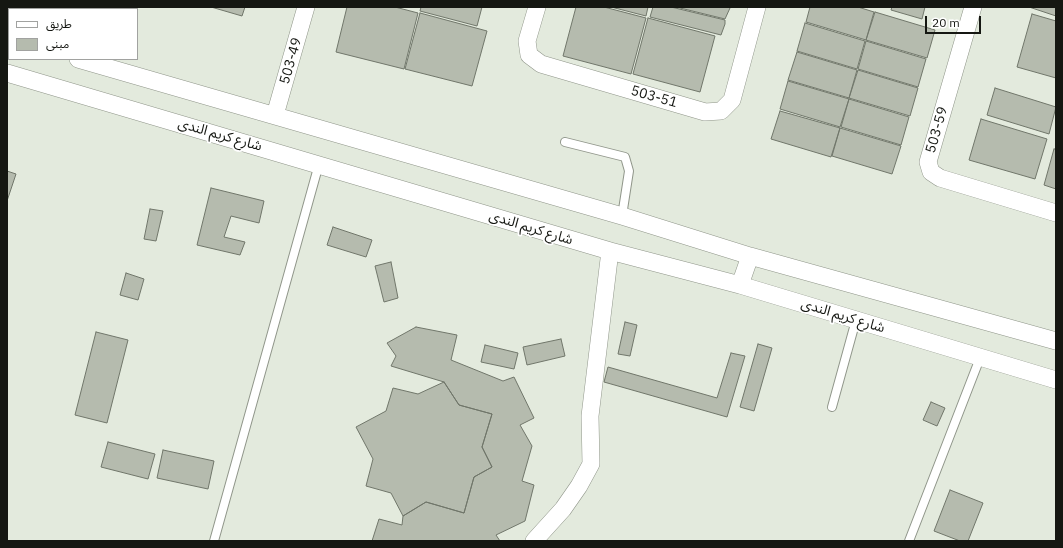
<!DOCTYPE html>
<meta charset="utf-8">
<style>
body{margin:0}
#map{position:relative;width:1063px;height:548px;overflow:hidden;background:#e3eadd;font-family:"IBM Plex Sans","Noto Sans Arabic",sans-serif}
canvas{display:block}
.frame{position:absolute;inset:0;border:8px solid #151712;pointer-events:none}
.legend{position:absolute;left:8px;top:8px;width:130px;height:52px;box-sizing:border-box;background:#fff;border:1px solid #a1a2a0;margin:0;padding:5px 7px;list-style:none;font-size:12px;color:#151712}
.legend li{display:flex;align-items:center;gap:8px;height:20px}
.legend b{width:20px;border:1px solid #a1a2a0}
.scale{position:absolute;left:925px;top:16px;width:56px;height:18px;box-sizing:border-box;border:2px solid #151712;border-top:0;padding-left:5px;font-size:12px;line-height:14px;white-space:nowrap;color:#151712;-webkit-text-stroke:3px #fff;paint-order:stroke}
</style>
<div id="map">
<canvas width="1063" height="548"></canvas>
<div class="frame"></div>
<ul class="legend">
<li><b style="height:5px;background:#fff"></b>طريق</li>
<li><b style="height:11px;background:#b5bbae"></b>مبنى</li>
</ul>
<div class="scale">20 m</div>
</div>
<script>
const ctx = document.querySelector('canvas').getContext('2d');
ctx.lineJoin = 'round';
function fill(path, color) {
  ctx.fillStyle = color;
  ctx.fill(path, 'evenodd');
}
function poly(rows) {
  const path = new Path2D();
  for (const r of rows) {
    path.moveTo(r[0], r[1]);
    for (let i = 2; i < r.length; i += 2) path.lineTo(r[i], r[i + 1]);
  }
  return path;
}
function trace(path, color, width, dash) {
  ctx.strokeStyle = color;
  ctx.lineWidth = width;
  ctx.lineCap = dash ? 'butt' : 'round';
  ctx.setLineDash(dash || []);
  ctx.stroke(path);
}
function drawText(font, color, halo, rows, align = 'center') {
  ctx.font = font + ' "IBM Plex Sans","Noto Sans Arabic",sans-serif';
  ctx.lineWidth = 3.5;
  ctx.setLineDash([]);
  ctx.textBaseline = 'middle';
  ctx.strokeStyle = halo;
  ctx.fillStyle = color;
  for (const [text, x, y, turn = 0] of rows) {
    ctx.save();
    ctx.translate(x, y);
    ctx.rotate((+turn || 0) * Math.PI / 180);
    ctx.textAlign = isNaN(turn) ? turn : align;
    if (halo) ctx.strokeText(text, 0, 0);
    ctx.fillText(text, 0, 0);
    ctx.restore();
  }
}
const building = poly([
 [211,7,245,7,242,16,211,7],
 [347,7,395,7,418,13,404,69,336,52,347,7],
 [421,7,482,7,477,26,420,11,421,7],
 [576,7,604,7,646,18,631,74,563,56,576,7],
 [611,7,648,7,646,16,611,7],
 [653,7,671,7,725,20,725,24,721,35,650,17,653,7],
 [676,7,728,7,730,8,725,19,676,7],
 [810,7,858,7,874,12,866,40,806,22,810,7],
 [892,7,925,7,922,19,891,10,892,7],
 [1029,7,1056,7,1056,16,1029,7],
 [875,12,935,30,927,58,866,40,875,12],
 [420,13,487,31,472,86,405,69,420,13],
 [1032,14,1056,21,1056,78,1017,67,1032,14],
 [648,18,715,36,700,92,633,74,648,18],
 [805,23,865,41,857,69,797,51,805,23],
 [866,41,926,59,918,87,858,69,866,41],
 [797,52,857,70,849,98,788,80,797,52],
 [858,70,918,88,910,116,849,98,858,70],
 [788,81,849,99,840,127,780,109,788,81],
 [995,88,1056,107,1049,134,987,115,995,88],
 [849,99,909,117,901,145,841,127,849,99],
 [780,111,840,128,831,157,771,139,780,111],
 [981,119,1047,139,1035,179,969,160,981,119],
 [840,128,901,146,892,174,832,156,840,128],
 [1054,149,1056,149,1056,189,1044,185,1054,149],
 [7,171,16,174,7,201,7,171],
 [211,188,264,201,259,223,231,216,224,237,245,242,240,255,197,245,211,188],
 [150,209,163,211,156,241,144,239,150,209],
 [333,227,372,240,366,257,327,245,333,227],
 [391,262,398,298,384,302,375,266,391,262],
 [126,273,144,279,138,300,120,295,126,273],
 [625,322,637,325,630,356,618,354,625,322],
 [416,327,457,335,451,360,503,381,514,377,534,418,520,425,532,446,522,481,534,485,525,521,496,535,500,541,372,541,379,519,402,525,403,516,426,502,464,513,474,477,492,467,482,447,492,414,459,405,444,382,391,366,396,356,387,343,416,327],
 [96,332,128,340,107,423,75,415,96,332],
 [561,339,565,356,527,365,523,347,561,339],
 [758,344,772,348,754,411,740,407,758,344],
 [485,345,518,353,514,369,481,362,485,345],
 [731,353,745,356,727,417,604,382,608,367,717,398,731,353],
 [444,382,459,405,492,414,482,447,492,467,474,477,464,513,426,502,403,516,391,493,366,486,373,459,356,427,386,411,393,388,418,394,444,382],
 [931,402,945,408,937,426,923,420,931,402],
 [108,442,155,454,148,479,101,467,108,442],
 [163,450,214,461,208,489,157,478,163,450],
 [950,490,983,503,968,541,960,541,934,531,950,490]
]);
fill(building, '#b5bbae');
trace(building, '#70766a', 1);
const lane = poly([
 [565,142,625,157,629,171,622,216],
 [832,407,856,320],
 [214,541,319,164],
 [909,541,980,358]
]);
const street = poly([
 [537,7,527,41,529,55,541,64,705,112,721,111,732,100,757,7],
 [973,7,928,162,931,172,940,178,1056,213],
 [7,39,9,39],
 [78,59,622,216,750,256,1056,341],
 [7,73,610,251,740,285,1056,380],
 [275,115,306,7],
 [740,285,750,256],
 [534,541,563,509,579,486,591,464,590,416,610,251]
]);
trace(lane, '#90968a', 10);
trace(street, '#90968a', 18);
trace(lane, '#fff', 8);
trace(street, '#fff', 17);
drawText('14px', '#151712', '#fff', [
 ["503-49",291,61,-74],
 ["503-51",654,97,16],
 ["503-59",937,130,-74],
 ["شارع كريم الندى",220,135,16],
 ["شارع كريم الندى",531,228,17],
 ["شارع كريم الندى",843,316,17]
]);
</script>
